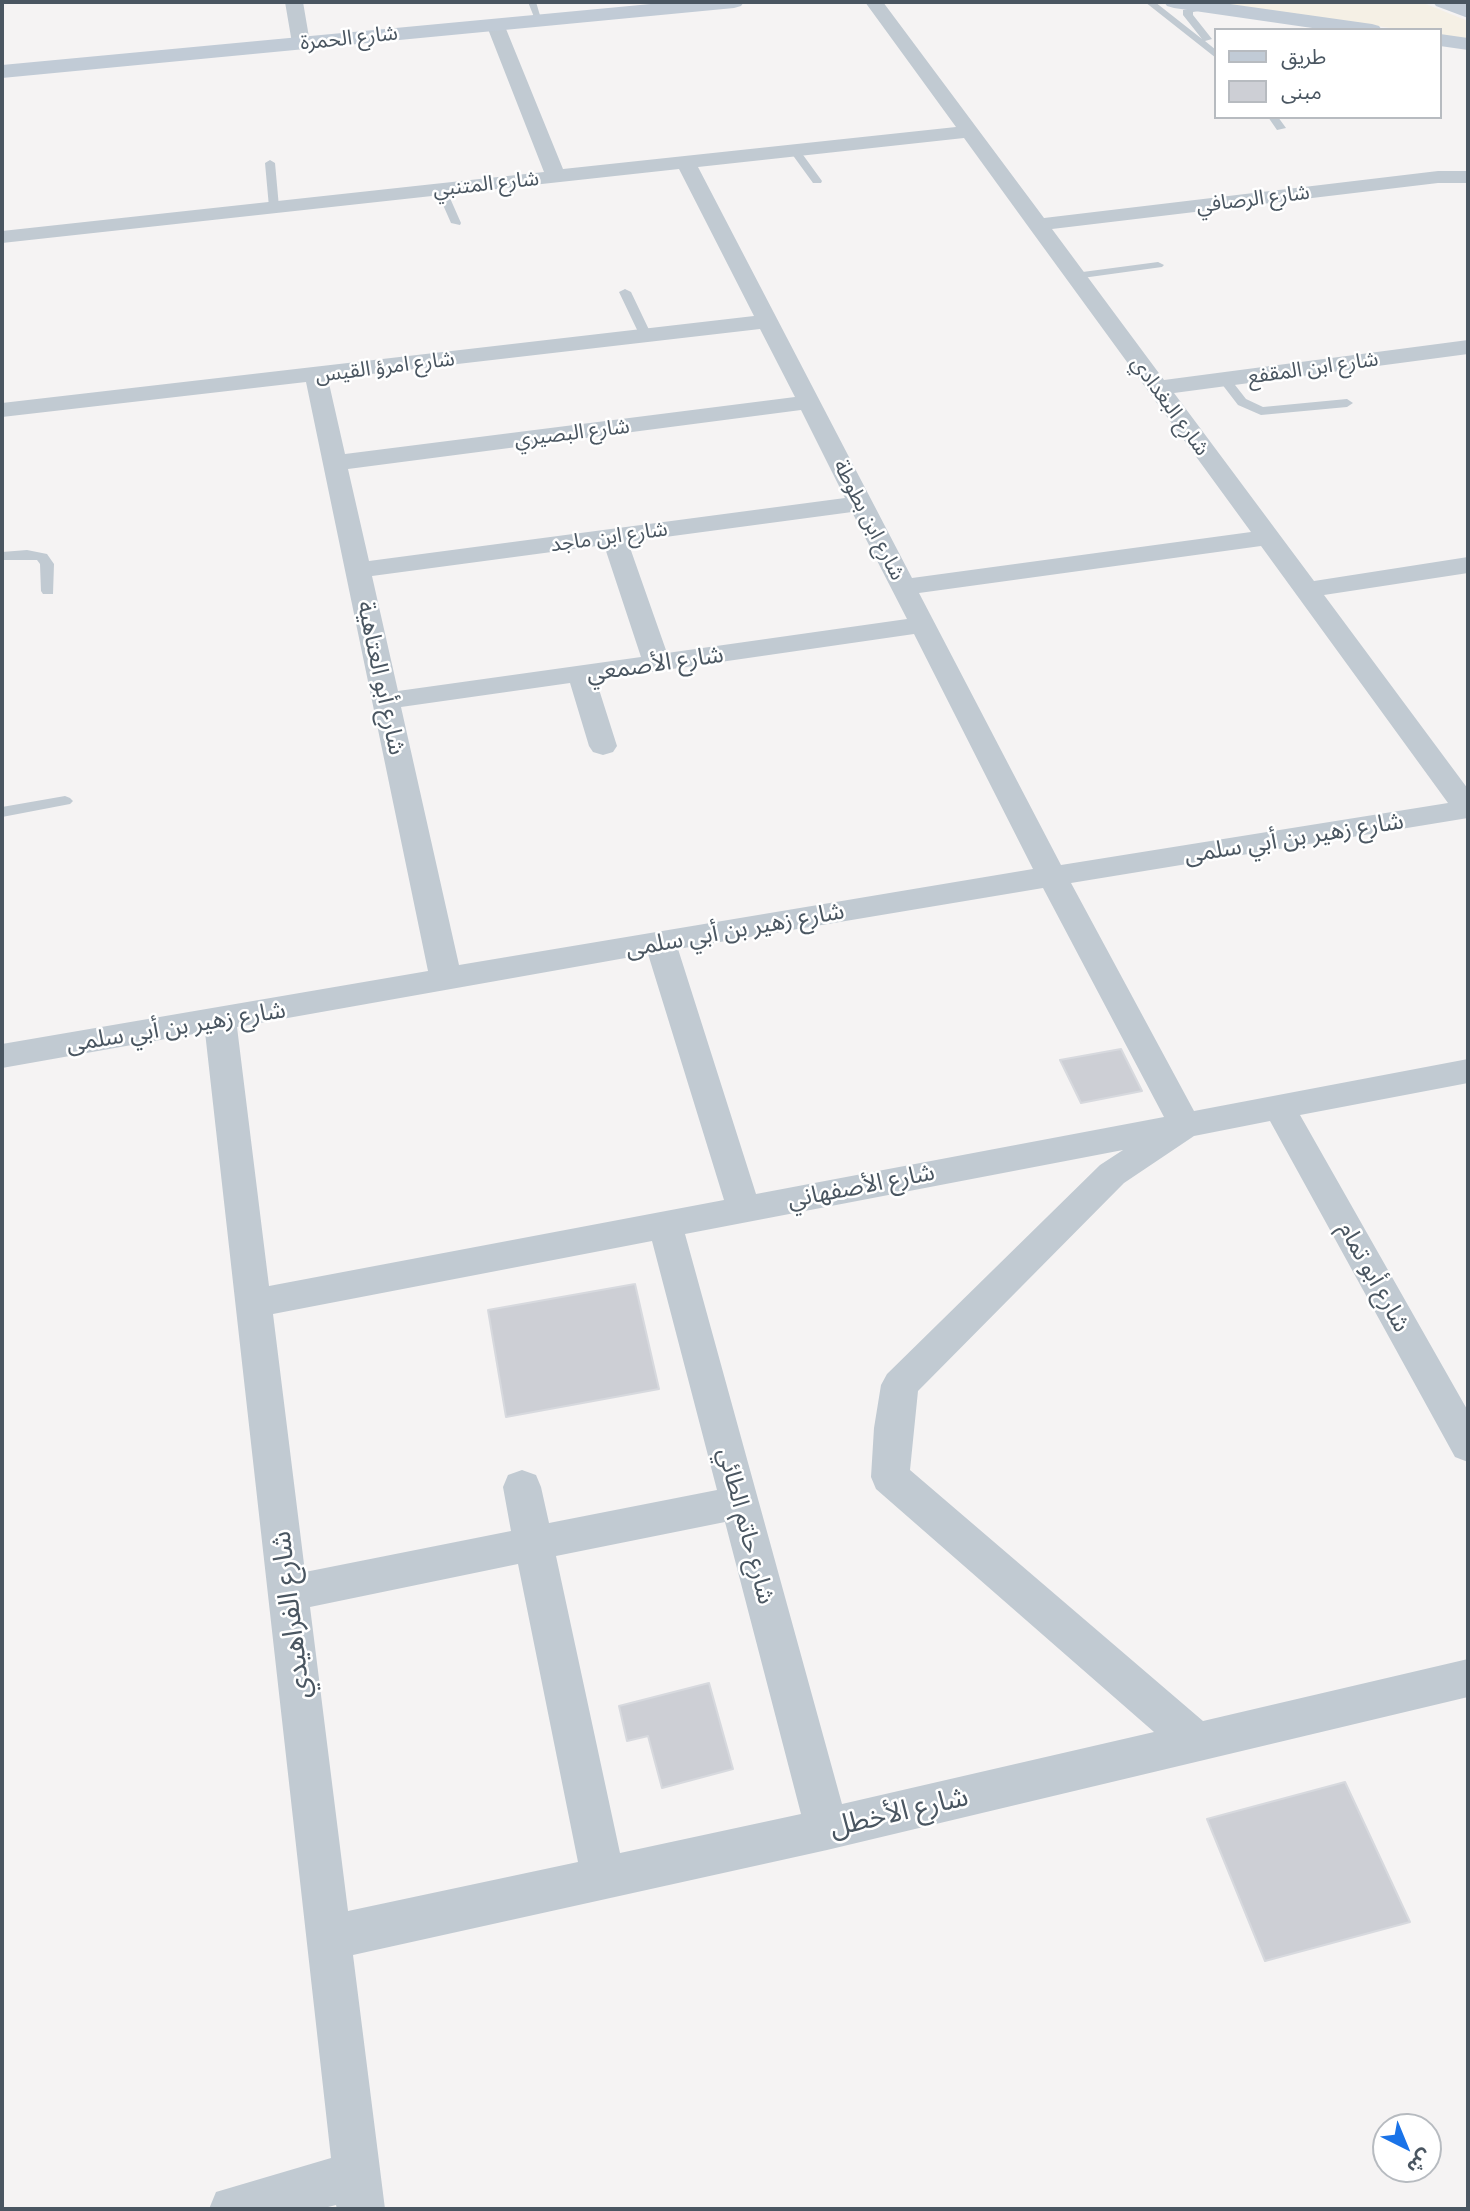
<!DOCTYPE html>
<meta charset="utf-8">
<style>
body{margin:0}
#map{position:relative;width:1470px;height:2211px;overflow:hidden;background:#f5f3f3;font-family:"Public Sans","Noto Sans Arabic",sans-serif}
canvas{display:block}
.frame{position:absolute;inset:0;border:4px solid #4a5661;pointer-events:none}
.legend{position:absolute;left:1214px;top:28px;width:228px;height:91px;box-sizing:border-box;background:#fff;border:2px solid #b7bbc0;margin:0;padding:9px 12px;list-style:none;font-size:21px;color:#4a5661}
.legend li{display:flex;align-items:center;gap:14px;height:35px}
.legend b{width:35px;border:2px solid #b7bbc0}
.north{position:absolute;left:1372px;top:2113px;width:70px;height:70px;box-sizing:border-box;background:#fff;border:2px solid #b7bbc0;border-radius:50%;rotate:137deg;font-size:19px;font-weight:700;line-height:28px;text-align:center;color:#4a5661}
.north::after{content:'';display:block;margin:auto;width:24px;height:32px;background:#1a73e8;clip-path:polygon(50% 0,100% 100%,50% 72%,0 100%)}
</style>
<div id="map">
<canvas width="1470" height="2211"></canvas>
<div class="frame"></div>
<ul class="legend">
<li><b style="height:9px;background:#c1cbd6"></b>طريق</li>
<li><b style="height:19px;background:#cdcfd5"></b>مبنى</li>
</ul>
<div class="north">ش</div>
</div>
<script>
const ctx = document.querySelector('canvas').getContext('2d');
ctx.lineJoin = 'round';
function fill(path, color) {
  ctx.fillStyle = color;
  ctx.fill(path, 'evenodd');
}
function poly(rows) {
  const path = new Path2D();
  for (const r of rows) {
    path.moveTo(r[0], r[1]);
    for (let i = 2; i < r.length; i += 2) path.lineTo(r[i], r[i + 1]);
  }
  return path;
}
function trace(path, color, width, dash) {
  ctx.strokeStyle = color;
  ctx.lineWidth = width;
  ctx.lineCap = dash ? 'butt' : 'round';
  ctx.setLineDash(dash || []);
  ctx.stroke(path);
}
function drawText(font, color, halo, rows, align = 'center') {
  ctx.font = font + ' "Public Sans","Noto Sans Arabic",sans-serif';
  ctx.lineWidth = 5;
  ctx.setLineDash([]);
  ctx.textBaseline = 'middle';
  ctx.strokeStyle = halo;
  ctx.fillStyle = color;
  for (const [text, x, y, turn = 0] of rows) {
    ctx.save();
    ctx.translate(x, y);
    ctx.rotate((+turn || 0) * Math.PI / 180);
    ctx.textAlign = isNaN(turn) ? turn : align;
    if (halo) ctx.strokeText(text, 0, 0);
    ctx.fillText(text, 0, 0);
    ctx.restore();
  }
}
fill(poly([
 [1214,2,1421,2,1468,21,1468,42,1440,37,1440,30,1404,30]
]), '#f5f0e5');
const building = poly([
 [1121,1049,1142,1091,1081,1103,1060,1060,1121,1049],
 [635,1284,659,1389,506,1417,488,1310,635,1284],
 [709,1683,733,1769,662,1788,648,1736,627,1741,619,1706,709,1683],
 [1345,1782,1410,1922,1265,1961,1207,1819,1345,1782]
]);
fill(building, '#cdcfd5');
trace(building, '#d7d9de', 2);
fill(poly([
 [528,2,536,2,542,22,536,22,528,2],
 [1145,2,1155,2,1202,39,1183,15,1183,10,1215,4,1215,8,1193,12,1193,15,1212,39,1205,41,1216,50,1216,58,1145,2],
 [1268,117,1278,117,1286,128,1277,130,1268,117],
 [790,148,798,148,822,181,821,183,813,183,789,150,790,148],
 [270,160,275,163,279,207,274,210,269,207,265,163,270,160],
 [437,187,446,189,461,223,460,225,451,223,436,189,437,187],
 [1158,262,1164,265,1162,267,1075,279,1069,276,1075,273,1158,262],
 [625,289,631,292,652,336,650,339,640,336,619,292,625,289],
 [1224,375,1228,376,1246,399,1263,407,1347,399,1353,403,1347,407,1261,415,1238,405,1218,379,1224,375],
 [27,550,47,554,54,564,53,594,43,594,41,591,40,564,37,560,2,560,2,552,27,550],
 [65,796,70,798,73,801,70,804,2,817,2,807,65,796]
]), '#c1cad2');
fill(poly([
 [285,2,303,2,310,43,307,47,301,48,292,43,285,2],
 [865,2,883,2,1044,218,1438,171,1468,171,1468,183,1438,183,1052,229,1164,380,1468,340,1468,354,1174,393,1314,581,1468,557,1468,573,1324,595,1468,789,1468,818,1071,883,1194,1111,1468,1059,1468,1083,1300,1115,1468,1411,1468,1462,1455,1457,1270,1121,1194,1136,1124,1183,918,1391,910,1470,1203,1721,1468,1659,1468,1697,827,1850,353,1955,385,2209,337,2209,336,2205,320,2209,209,2209,216,2192,331,2158,205,1032,2,1068,2,1044,428,971,306,382,2,417,2,403,754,316,679,169,2,243,2,231,544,172,486,24,495,19,504,24,563,169,956,127,865,2],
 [964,138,1030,229,1251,532,912,578,698,167,964,138],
 [760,329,795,397,345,454,328,379,760,329],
 [801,410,845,498,369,561,348,469,801,410],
 [852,512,907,619,667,653,628,542,852,512],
 [604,545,641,657,398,691,372,576,604,545],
 [1261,546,1448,803,1061,865,919,593,1261,546],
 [914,634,1033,869,459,965,401,707,570,683,589,746,593,752,603,755,613,752,617,746,596,680,914,634],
 [1043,888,1164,1117,756,1194,678,949,1043,888],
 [648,954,724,1200,269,1286,237,1027,648,954],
 [1123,1150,1100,1165,887,1374,881,1385,874,1428,871,1477,876,1489,1154,1732,842,1804,685,1234,1123,1150],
 [652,1241,717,1490,549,1523,541,1487,536,1475,522,1470,508,1475,503,1487,511,1531,305,1572,273,1314,652,1241],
 [725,1522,801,1814,620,1853,556,1556,725,1522],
 [518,1564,578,1862,348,1911,310,1607,518,1564]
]), '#c1cad2');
fill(poly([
 [672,2,744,2,741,6,734,8,2,78,2,65,672,2],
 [1164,2,1216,2,1372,24,1379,26,1382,30,1326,30,1174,8,1167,6,1164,2],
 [1433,2,1461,2,1468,5,1468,18,1436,6,1433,2],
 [1440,34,1468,38,1468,50,1440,46,1440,34]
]), '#c1cbd6');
drawText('21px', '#4a5661', '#fff', [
 ["شارع الحمرة",349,38,-6],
 ["شارع المتنبي",486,184,-6],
 ["شارع الرصافي",1253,199,-7],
 ["شارع امرؤ القيس",385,367,-7],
 ["شارع ابن المقفع",1313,368,-8],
 ["شارع البغدادي",1170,406,54],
 ["شارع البصيري",572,433,-7],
 ["شارع ابن بطوطة",869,520,63],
 ["شارع ابن ماجد",609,537,-8]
]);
drawText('24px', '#4a5661', '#fff', [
 ["شارع الأصمعي",655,664,-8],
 ["شارع أبو العتاهية",381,678,78],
 ["شارع زهير بن أبي سلمى",1294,838,-9],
 ["شارع زهير بن أبي سلمى",735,930,-10],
 ["شارع زهير بن أبي سلمى",176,1027,-9],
 ["شارع الأصفهاني",861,1186,-11],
 ["شارع أبو تمام",1374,1277,61],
 ["شارع حاتم الطائي",746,1526,75]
]);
drawText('28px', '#4a5661', '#fff', [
 ["شارع الفراهيدي",291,1615,-97],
 ["شارع الأخطل",899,1812,-13]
]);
</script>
